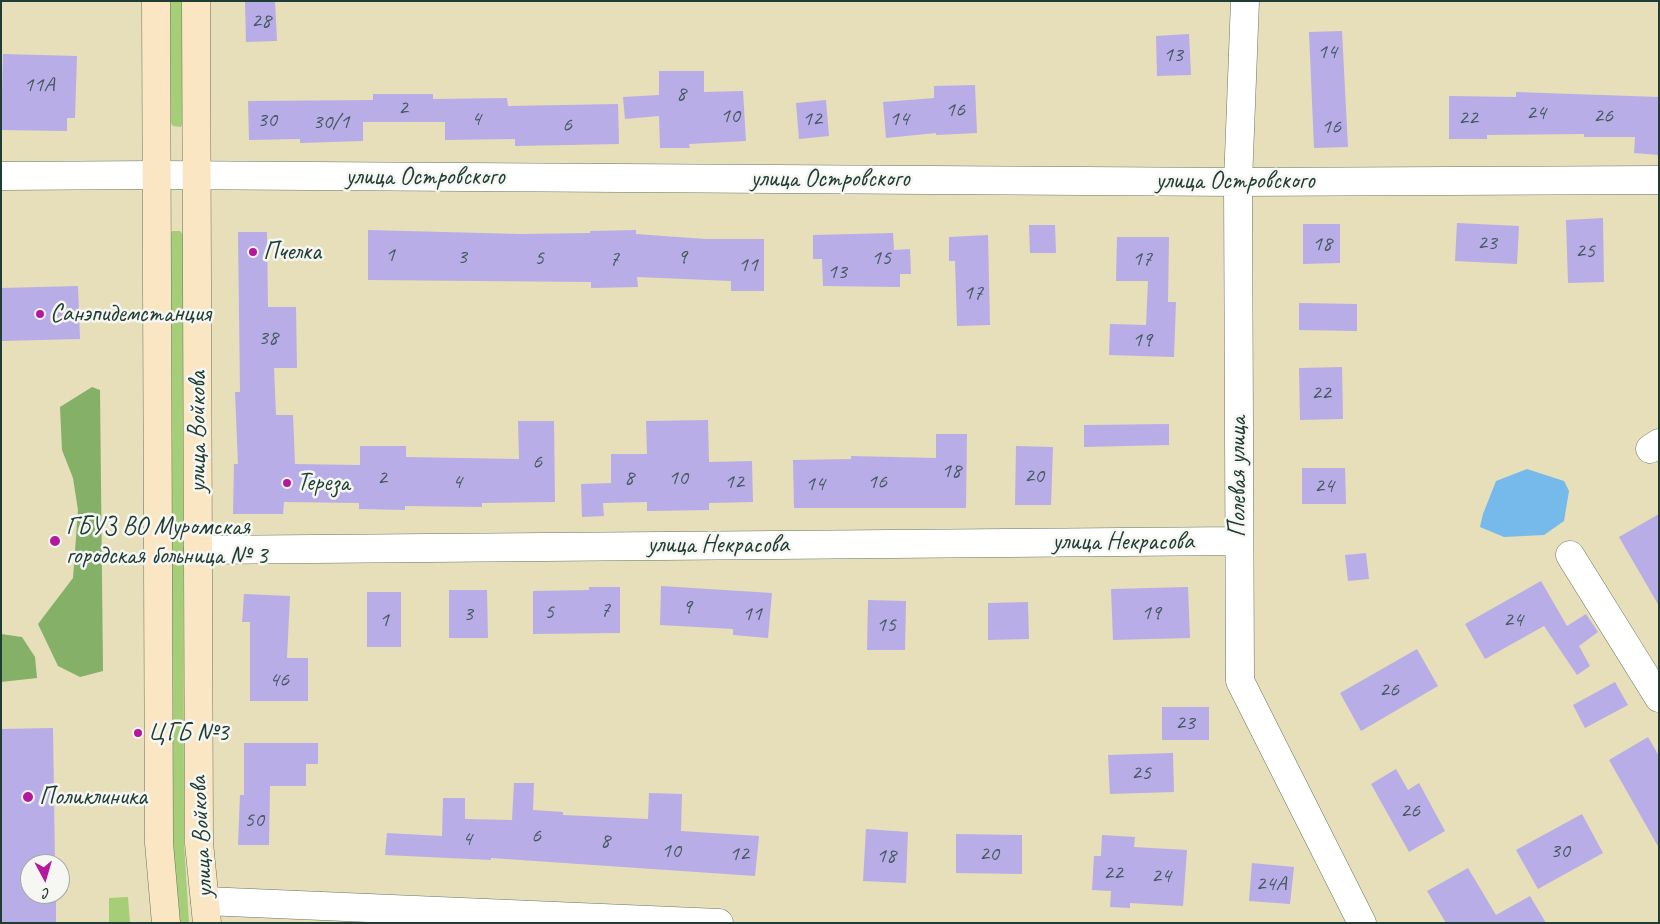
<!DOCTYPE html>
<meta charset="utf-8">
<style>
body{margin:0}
#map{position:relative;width:1660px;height:924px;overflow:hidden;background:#e6dfba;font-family:Caveat,sans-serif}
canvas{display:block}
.frame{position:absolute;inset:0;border:2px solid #1f3d34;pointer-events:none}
.north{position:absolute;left:20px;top:854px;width:50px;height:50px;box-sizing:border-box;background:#f6f6f2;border:1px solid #a0aca6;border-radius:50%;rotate:174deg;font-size:14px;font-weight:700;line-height:20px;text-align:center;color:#1f3d34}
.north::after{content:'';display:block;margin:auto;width:18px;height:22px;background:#b5179e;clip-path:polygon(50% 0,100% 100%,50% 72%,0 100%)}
</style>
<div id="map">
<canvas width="1660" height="924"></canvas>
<div class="frame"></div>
<div class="north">С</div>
</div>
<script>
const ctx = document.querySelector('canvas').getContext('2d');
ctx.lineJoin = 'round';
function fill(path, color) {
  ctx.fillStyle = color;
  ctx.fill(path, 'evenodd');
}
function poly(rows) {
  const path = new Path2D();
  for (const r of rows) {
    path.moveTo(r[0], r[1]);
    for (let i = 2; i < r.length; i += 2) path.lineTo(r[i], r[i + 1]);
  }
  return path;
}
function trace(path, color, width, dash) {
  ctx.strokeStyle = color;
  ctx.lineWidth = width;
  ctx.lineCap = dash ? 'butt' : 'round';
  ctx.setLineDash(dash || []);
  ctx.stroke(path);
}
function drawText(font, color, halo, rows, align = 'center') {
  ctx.font = font + ' Caveat,sans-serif';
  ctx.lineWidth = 5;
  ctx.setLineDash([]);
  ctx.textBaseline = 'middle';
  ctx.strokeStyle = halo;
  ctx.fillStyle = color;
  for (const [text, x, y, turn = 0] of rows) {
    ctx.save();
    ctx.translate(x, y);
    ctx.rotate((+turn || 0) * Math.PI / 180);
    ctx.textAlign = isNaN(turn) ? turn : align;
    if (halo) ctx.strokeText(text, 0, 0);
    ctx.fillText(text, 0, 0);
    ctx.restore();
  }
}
fill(poly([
 [170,1,183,1,183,121,181,127,173,126,170,122],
 [172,231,180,231,183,235,184,843,189,923,179,923,172,843,170,236],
 [128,897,130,923,109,923,109,898]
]), '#a6cd78');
fill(poly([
 [92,387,100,390,103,671,80,677,58,666,38,624,73,578,78,510,73,478,62,450,60,407],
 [1,634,22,637,35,657,37,678,1,682]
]), '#84b068');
fill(poly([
 [1527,469,1564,481,1569,491,1564,521,1544,535,1504,537,1480,527,1483,514,1496,481]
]), '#76baec');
fill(poly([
 [245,1,275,1,277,41,246,42],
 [1342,31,1348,147,1314,148,1309,32],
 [1189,34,1191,75,1157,76,1156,36],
 [3,54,77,56,75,118,67,118,67,131,1,130],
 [659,71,704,71,704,92,743,91,746,141,689,144,690,148,660,148,659,116,625,119,623,97,659,95],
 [975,85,977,133,936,135,936,133,886,138,883,102,934,98,934,86],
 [1516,92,1659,97,1659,155,1634,153,1635,137,1584,137,1584,134,1487,135,1487,139,1449,139,1449,96,1516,97],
 [373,94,433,94,433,99,507,98,508,106,618,104,619,144,515,146,515,139,445,140,445,122,363,122,363,141,300,143,300,139,249,140,248,101,373,100],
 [826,100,829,136,799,139,796,103],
 [1603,218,1604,282,1568,283,1566,220],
 [1457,223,1519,226,1517,264,1455,261],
 [1303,224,1340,224,1340,263,1303,264],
 [1029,225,1055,225,1056,253,1030,253],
 [368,230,520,234,590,233,590,231,636,230,636,234,705,239,764,239,764,291,731,291,731,281,637,277,638,287,591,288,591,282,368,280],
 [238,232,267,232,268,307,296,307,297,368,274,368,276,415,293,415,295,464,360,465,360,446,406,446,406,457,519,459,518,421,554,421,555,502,482,503,482,507,405,506,405,510,359,509,359,503,284,502,283,514,233,514,234,464,238,464,235,392,240,392],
 [893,233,894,250,910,249,911,274,900,274,900,287,823,286,822,259,813,259,813,235],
 [988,235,990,325,957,326,955,261,949,261,949,237],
 [1117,237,1169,237,1168,302,1176,302,1174,357,1109,355,1110,324,1146,325,1148,281,1116,281],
 [78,286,80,339,1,341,1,288],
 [1299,303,1357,304,1357,331,1299,330],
 [1342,367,1343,419,1300,420,1299,368],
 [708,420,709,462,752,461,753,502,709,503,709,510,647,511,647,502,603,503,604,516,582,517,581,484,611,483,611,454,647,454,646,421],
 [1169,424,1169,445,1084,447,1084,425],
 [936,434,967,434,966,508,794,508,793,460,851,459,851,456,936,458],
 [1016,446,1053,447,1051,505,1015,505],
 [1302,468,1345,468,1346,504,1302,504],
 [1659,514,1659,606,1619,537],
 [1366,553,1369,579,1348,581,1345,555],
 [1541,581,1567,626,1586,614,1598,632,1579,646,1590,666,1577,675,1544,626,1485,659,1465,624],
 [661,586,772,593,768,638,733,635,733,629,660,625],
 [589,587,620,587,620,633,533,634,533,591,589,590],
 [1188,587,1190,638,1113,640,1111,589],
 [449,590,487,590,488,638,449,638],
 [367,592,401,592,401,647,367,647],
 [244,594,290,596,287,658,308,658,308,701,250,701,250,622,242,622],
 [868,600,906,601,905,650,867,650],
 [1028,602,1029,639,988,640,988,603],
 [1417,649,1438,686,1361,731,1340,693],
 [1615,682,1628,705,1585,728,1573,705],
 [1162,707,1209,707,1209,740,1162,740],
 [53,728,55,864,30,864,30,894,56,894,56,923,1,923,1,729],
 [1648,737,1659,756,1659,848,1609,760],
 [244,743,318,743,318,764,306,764,306,786,270,786,269,845,238,845,240,795,244,795],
 [1173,753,1174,792,1110,794,1108,755],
 [1396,769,1408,790,1419,783,1445,831,1409,852,1371,784],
 [514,783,534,783,533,810,563,812,563,815,648,819,649,793,682,794,681,831,759,836,755,876,491,858,491,860,385,855,387,833,442,836,443,798,465,798,465,819,512,820],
 [1582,814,1603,853,1538,889,1516,850],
 [866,829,908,832,906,883,863,881],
 [956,834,1022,835,1022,874,956,873],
 [1102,835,1135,837,1134,847,1187,850,1183,906,1130,903,1130,908,1110,907,1111,891,1092,890,1094,856,1101,856],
 [1252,863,1294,867,1290,904,1249,901],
 [1468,868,1496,915,1530,896,1546,923,1446,923,1427,891]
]), '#b8ade7');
const street = poly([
 [1245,1,1238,182,1240,681,1362,923],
 [1,176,156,175,1238,182,1659,180],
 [1650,449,1659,443],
 [198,550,1238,541],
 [1570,555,1659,698],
 [205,901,719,923]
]);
const secondary = poly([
 [156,1,159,843,166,923],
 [196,1,199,843,207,923]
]);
trace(street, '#657663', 29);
trace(secondary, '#657663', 29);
trace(street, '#fff', 28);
trace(secondary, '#fbe6c4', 28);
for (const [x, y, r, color] of [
 [253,252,5,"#b5179e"],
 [40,314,5,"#b5179e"],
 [287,483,5,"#b5179e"],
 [55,541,6,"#b5179e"],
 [138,733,5,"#b5179e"],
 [28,797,6,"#b5179e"]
]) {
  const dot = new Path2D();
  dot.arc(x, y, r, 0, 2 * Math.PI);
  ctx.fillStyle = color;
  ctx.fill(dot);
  trace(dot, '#f6f6f2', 2);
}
drawText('22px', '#455961', null, [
 ["28",261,21],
 ["14",1327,52],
 ["13",1173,55],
 ["11А",39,85],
 ["8",681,94],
 ["2",403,108],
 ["16",955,110],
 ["24",1536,113],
 ["10",730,116],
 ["26",1603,116],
 ["22",1468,118],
 ["4",476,119],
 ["12",812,119],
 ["14",899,119],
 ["30",267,120],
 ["30/1",331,122],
 ["6",567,125],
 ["16",1331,127],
 ["23",1487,243],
 ["18",1322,244],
 ["25",1585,251],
 ["1",390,255],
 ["3",462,257],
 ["9",682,257],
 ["5",539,258],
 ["15",881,258],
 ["7",614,259],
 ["17",1142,259],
 ["11",748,265],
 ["13",837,272],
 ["17",973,293],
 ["38",268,338],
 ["19",1142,340],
 ["22",1321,393],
 ["6",537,462],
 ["18",951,471],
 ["20",1034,476],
 ["2",382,478],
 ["8",629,478],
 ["10",678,478],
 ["4",457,482],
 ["12",734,482],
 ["16",877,482],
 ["14",815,484],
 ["24",1324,486],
 ["9",687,607],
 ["7",605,610],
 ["5",549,612],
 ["19",1151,613],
 ["3",468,614],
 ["11",752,614],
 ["1",384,620],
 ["24",1513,620],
 ["15",886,625],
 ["46",279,680],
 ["26",1389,690],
 ["23",1185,723],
 ["25",1141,773],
 ["26",1410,811],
 ["50",254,820],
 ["6",536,836],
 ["4",467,839],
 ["8",605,841],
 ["10",671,851],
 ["30",1560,851],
 ["12",739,854],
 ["20",989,854],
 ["18",886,856],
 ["22",1113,873],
 ["24",1161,876],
 ["24А",1271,884]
]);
drawText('25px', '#1f3d34', '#f6f6f2', [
 ["улица Островского",425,177],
 ["улица Островского",830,179],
 ["улица Островского",1235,181],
 ["улица Войкова",198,432,-90],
 ["Полевая улица",1238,477,-90],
 ["улица Некрасова",1123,542],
 ["улица Некрасова",718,545],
 ["улица Войкова",202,837,-93]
]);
drawText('25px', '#1f3d34', '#f6f6f2', [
 ["Пчелка",263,252],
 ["Cанэпидемстанция",50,314],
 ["Тереза",297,483],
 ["ГБУЗ ВО Муромская",66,527],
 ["городская больница № 3",66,556],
 ["ЦГБ №3",148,733],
 ["Поликлиника",39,797]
], 'left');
</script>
